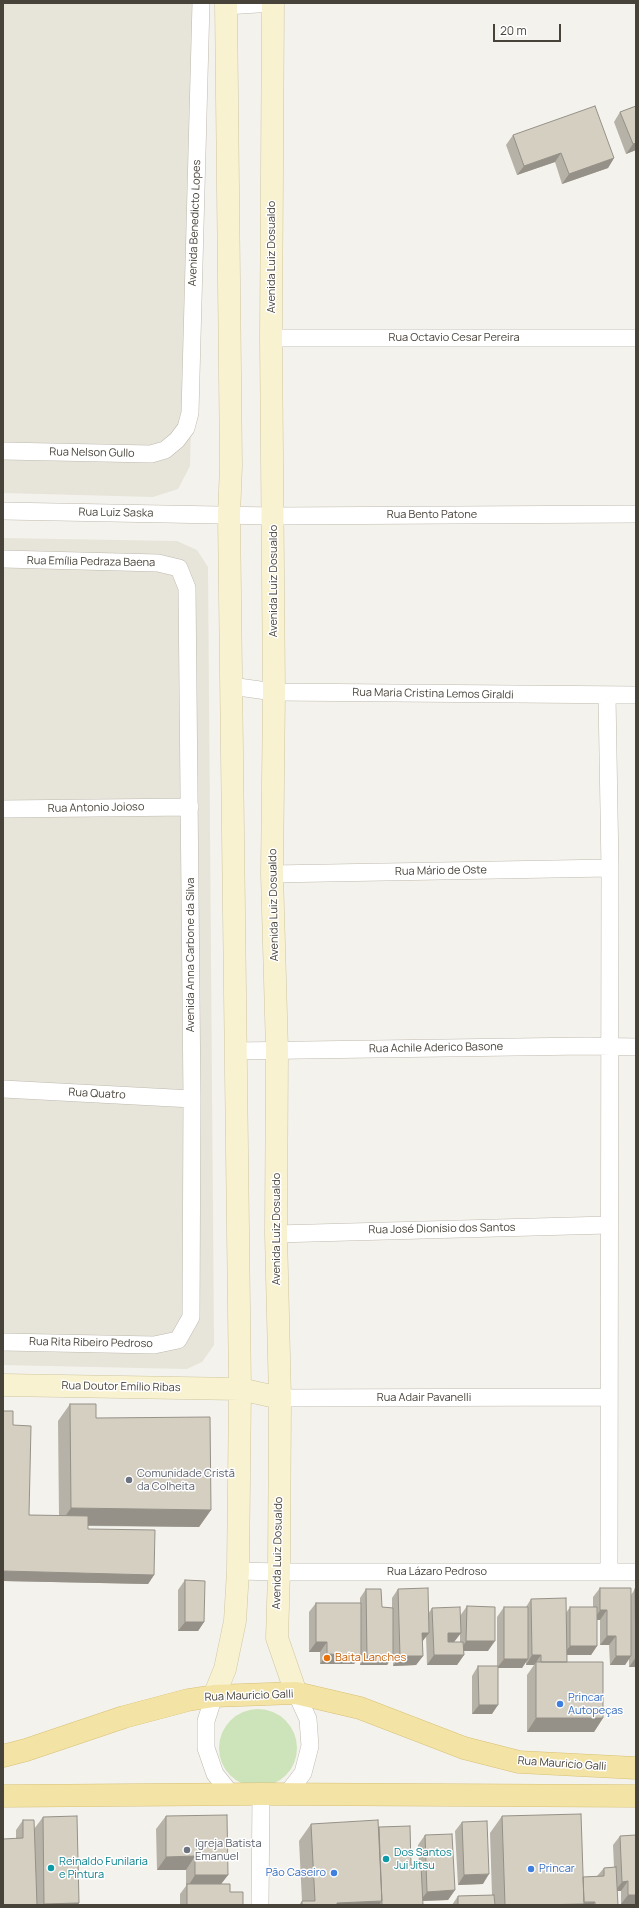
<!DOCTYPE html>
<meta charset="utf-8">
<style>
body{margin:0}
#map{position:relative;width:639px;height:1908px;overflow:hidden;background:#f4f2ec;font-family:Manrope,sans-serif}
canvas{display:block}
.frame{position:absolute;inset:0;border:4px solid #48433a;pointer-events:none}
.scale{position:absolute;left:493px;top:24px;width:68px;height:18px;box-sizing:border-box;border:2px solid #48433a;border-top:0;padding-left:5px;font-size:12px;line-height:14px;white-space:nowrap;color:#48433a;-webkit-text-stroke:3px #fff;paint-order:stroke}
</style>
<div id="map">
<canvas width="639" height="1908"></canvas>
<div class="frame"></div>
<div class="scale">20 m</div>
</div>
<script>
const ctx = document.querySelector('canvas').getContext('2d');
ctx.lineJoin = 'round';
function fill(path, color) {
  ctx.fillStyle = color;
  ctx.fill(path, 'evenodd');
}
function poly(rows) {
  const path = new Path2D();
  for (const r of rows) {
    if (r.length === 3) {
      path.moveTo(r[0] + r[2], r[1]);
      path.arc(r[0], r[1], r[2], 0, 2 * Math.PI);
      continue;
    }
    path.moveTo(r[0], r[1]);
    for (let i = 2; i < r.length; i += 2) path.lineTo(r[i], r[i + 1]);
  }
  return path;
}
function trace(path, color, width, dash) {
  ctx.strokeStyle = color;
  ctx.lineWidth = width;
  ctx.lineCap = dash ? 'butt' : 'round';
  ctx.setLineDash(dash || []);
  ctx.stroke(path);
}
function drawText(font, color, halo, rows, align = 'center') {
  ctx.font = font + ' Manrope,sans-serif';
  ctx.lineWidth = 3;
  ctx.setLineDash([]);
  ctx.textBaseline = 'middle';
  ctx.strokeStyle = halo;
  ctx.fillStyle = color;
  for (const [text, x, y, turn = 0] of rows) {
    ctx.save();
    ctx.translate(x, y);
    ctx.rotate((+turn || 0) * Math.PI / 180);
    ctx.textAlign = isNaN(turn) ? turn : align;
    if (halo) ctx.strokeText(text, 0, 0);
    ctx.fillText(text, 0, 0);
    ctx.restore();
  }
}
fill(poly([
 [3,3,202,3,190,466,178,489,153,497,3,493],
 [3,538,177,541,197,550,208,567,214,1345,202,1362,187,1369,3,1365]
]), '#e7e4da');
fill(poly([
 [258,1748,39]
]), '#cde3ba');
const street = poly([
 [226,6,273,3],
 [271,338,636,338],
 [3,451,151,454,165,450,177,440,186,428,190,413,201,3],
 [3,511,273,516,636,514],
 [3,559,158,563,179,568,187,588,192,1099,191,1317,178,1340,154,1345,3,1342],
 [231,686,274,692,636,695],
 [607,696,610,868,609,1571],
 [3,809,190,807],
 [272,874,610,868],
 [235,1051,586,1046,636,1047],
 [3,1089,192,1099],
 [276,1234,608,1225],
 [280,1398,609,1397],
 [238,1571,279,1572,636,1572],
 [214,1696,206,1721,206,1748,215,1774,232,1795],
 [286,1795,303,1773,310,1746,308,1719,296,1693],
 [260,1905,261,1794]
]);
const secondary = poly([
 [273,3,271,338,274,692,272,874,277,1050,276,1234,280,1398,279,1572,277,1638,296,1693],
 [3,1385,240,1389,280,1398],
 [214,1696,225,1669,235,1621,238,1571,240,1389,229,515,231,466,226,3]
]);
const primary = poly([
 [3,1756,26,1750,124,1717,188,1700,214,1696,296,1693,360,1708,464,1748,519,1762,636,1768],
 [3,1796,261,1794,636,1796]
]);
trace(street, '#bfbaaf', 18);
trace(secondary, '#cec6a1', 23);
trace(primary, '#d7c177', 23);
trace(street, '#fff', 17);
trace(secondary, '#f9f2d1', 22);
trace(primary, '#f3e3a5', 22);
fill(poly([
 [636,106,636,150,626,154,614,122,620,112],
 [513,135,614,158,608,168,562,184,555,162,517,175,506,145],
 [70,1404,96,1418,211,1510,199,1527,88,1526,88,1529,154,1575,148,1584,3,1581,13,1425,29,1515,59,1516,58,1421],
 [185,1580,204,1622,198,1631,178,1631,178,1590],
 [600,1588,631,1595,635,1589,636,1589,636,1667,629,1667,629,1659,625,1665,610,1665,609,1645,600,1645,600,1620,597,1620,597,1646,591,1655,567,1655,567,1662,603,1718,594,1732,527,1732,527,1675,534,1665,526,1665,526,1662,522,1668,498,1668,492,1714,472,1714,472,1676,478,1666,497,1666,497,1617,504,1607,526,1607,531,1599,566,1613,570,1607,593,1607,593,1597],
 [366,1589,382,1607,392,1608,392,1598,398,1589,428,1614,432,1608,460,1616,467,1606,488,1651,464,1651,464,1655,457,1665,427,1665,426,1636,422,1642,423,1656,416,1665,393,1666,393,1656,387,1665,360,1665,360,1655,354,1664,320,1664,320,1652,309,1652,309,1612,316,1603,360,1603,360,1598],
 [460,1634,460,1642,454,1642],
 [166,1816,228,1875,221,1884,243,1905,180,1905,180,1894,186,1886,186,1870,157,1870,156,1829],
 [502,1816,583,1877,597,1876,604,1868,614,1867,613,1845,620,1836,636,1904,621,1904,621,1891,617,1891,618,1905,452,1905,458,1896,492,1895,490,1833],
 [43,1817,78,1905,3,1905,16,1839,16,1830,23,1820,34,1829],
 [462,1822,483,1884,458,1885,455,1831],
 [311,1824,379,1827,411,1865,419,1865,418,1845,425,1835,455,1890,448,1900,422,1901,423,1905,299,1905,302,1901,299,1841]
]), '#b7b2a7');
fill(poly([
 [636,143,636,150,626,154,633,144],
 [561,153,555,162,517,175,524,166],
 [614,158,608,168,562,184,569,174],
 [71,1508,211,1510,199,1527,59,1525],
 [3,1571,154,1575,148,1584,3,1581],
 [600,1610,607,1610,600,1620,594,1620],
 [185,1622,204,1622,198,1631,178,1631],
 [422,1633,429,1633,422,1642],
 [448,1633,461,1633,454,1642,442,1642],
 [607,1636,616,1636,609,1645,600,1645],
 [466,1641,495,1641,488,1651,460,1651],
 [316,1642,327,1642,320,1652,309,1652],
 [570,1646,597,1646,591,1655,563,1655],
 [327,1654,361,1655,354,1664,320,1664],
 [434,1655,464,1655,457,1665,427,1665],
 [532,1655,541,1655,534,1665,526,1665],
 [367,1656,393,1656,387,1665,360,1665],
 [400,1656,423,1656,416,1665,393,1666],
 [616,1656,631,1656,625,1665,610,1665],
 [636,1657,636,1667,629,1667],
 [504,1659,528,1659,522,1668,497,1668],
 [479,1705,498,1705,492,1714,472,1714],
 [536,1718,603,1718,594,1732,527,1732],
 [195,1856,186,1870,157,1870,166,1857],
 [489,1874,483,1884,458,1885,464,1875],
 [195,1875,228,1875,218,1888,187,1888],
 [628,1881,621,1891,615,1891,622,1882],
 [455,1890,448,1900,420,1901,427,1892],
 [628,1895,636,1895,636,1904,621,1904],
 [382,1901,379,1905,335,1905,337,1903],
 [595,1902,593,1905,536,1905,581,1903],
 [79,1903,78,1905,44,1905,44,1904]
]), '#959188');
const building = poly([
 [595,106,614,158,569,174,561,153,524,166,513,135,595,106],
 [636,106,636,143,633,144,620,112,636,106],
 [70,1404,96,1404,96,1418,210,1417,211,1510,71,1508,70,1404],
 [3,1411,13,1411,13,1425,31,1426,29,1515,88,1516,88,1529,155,1530,154,1575,3,1571,3,1411],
 [185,1580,205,1581,204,1622,185,1622,185,1580],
 [428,1588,429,1633,422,1633,423,1656,400,1656,398,1589,428,1588],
 [600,1588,631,1588,631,1656,616,1656,616,1636,607,1636,607,1610,600,1610,600,1588],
 [366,1589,381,1589,382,1607,393,1608,393,1656,367,1656,366,1589],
 [635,1589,636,1589,636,1657,635,1589],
 [566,1598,567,1662,541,1662,541,1655,532,1655,531,1599,566,1598],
 [316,1603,361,1603,361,1655,327,1654,327,1642,316,1642,316,1603],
 [467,1606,495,1607,495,1641,466,1641,467,1606],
 [460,1607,461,1633,448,1633,448,1642,463,1642,464,1655,434,1655,432,1608,460,1607],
 [504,1607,528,1607,528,1659,504,1659,504,1607],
 [570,1607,597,1607,597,1646,570,1646,570,1607],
 [536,1662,603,1662,603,1718,536,1718,536,1662],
 [478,1666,498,1666,498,1705,479,1705,478,1666],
 [581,1814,584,1904,536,1905,505,1905,502,1816,581,1814],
 [227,1815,228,1875,195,1875,195,1856,166,1857,166,1816,227,1815],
 [77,1816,79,1903,44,1904,43,1817,77,1816],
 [23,1820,34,1820,37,1905,3,1905,3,1839,23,1838,23,1820],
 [378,1820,382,1901,337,1903,337,1905,302,1905,302,1901,315,1901,311,1824,378,1820],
 [487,1821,489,1874,464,1875,462,1822,487,1821],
 [410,1826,411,1865,421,1865,423,1905,382,1905,379,1827,410,1826],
 [452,1834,455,1890,427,1892,425,1835,452,1834],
 [636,1835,636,1895,628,1895,628,1881,622,1882,620,1836,636,1835],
 [616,1867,618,1905,595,1905,595,1902,584,1902,583,1877,604,1876,604,1868,616,1867],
 [187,1884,230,1884,230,1892,243,1892,243,1905,187,1905,187,1884],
 [494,1895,495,1905,458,1905,458,1896,494,1895]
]);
fill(building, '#d5cfc2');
trace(building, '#959188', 1);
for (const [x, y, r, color] of [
 [129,1480,4,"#6b7280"],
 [327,1658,4,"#e8710a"],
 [560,1704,4,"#3f7fe0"],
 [187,1850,4,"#6b7280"],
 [386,1859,4,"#0f9aa8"],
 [51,1868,4,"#0f9aa8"],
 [531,1869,4,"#3f7fe0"],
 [334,1873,4,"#3f7fe0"]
]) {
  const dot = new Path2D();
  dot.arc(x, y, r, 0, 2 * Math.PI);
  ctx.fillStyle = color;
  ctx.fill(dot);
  trace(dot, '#fff', 1.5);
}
drawText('11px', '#48433a', '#fff', [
 ["Avenida Benedicto Lopes",195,223,-88],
 ["Avenida Luiz Dosualdo",272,257,-90],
 ["Rua Octavio Cesar Pereira",454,338],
 ["Rua Nelson Gullo",92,453,1],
 ["Rua Luiz Saska",116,513,1],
 ["Rua Bento Patone",432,515],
 ["Rua Emília Pedraza Baena",91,562,1],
 ["Avenida Luiz Dosualdo",274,581,-90],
 ["Rua Maria Cristina Lemos Giraldi",433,694,1],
 ["Rua Antonio Joioso",96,808,-1],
 ["Rua Mário de Oste",441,871,-1],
 ["Avenida Luiz Dosualdo",274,905,-91],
 ["Avenida Anna Carbone da Silva",191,955,-90],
 ["Rua Achile Aderico Basone",436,1048,-1],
 ["Rua Quatro",97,1094,3],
 ["Avenida Luiz Dosualdo",277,1229,-90],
 ["Rua José Dionísio dos Santos",442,1229,-1],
 ["Rua Rita Ribeiro Pedroso",91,1343,1],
 ["Rua Doutor Emílio Ribas",121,1387,1],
 ["Rua Adair Pavanelli",424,1398],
 ["Avenida Luiz Dosualdo",278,1553,-89],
 ["Rua Lázaro Pedroso",437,1572],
 ["Rua Mauricio Galli",249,1696,-2],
 ["Rua Mauricio Galli",562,1764,4]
]);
drawText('11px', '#5b616d', '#fff', [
 ["Comunidade Cristã",137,1474],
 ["da Colheita",137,1487],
 ["Igreja Batista",195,1844],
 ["Emanuel",195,1857]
], 'left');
drawText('11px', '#c56008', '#fff', [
 ["Baita Lanches",335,1658]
], 'left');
drawText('11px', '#366cbe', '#fff', [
 ["Princar",568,1698],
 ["Autopeças",568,1711],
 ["Princar",539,1869],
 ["Pão Caseiro",326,1873,"right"]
], 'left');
drawText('11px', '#0d838f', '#fff', [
 ["Dos Santos",394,1853],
 ["Jui Jitsu",394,1866],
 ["Reinaldo Funilaria",59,1862],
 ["e Pintura",59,1875]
], 'left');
</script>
